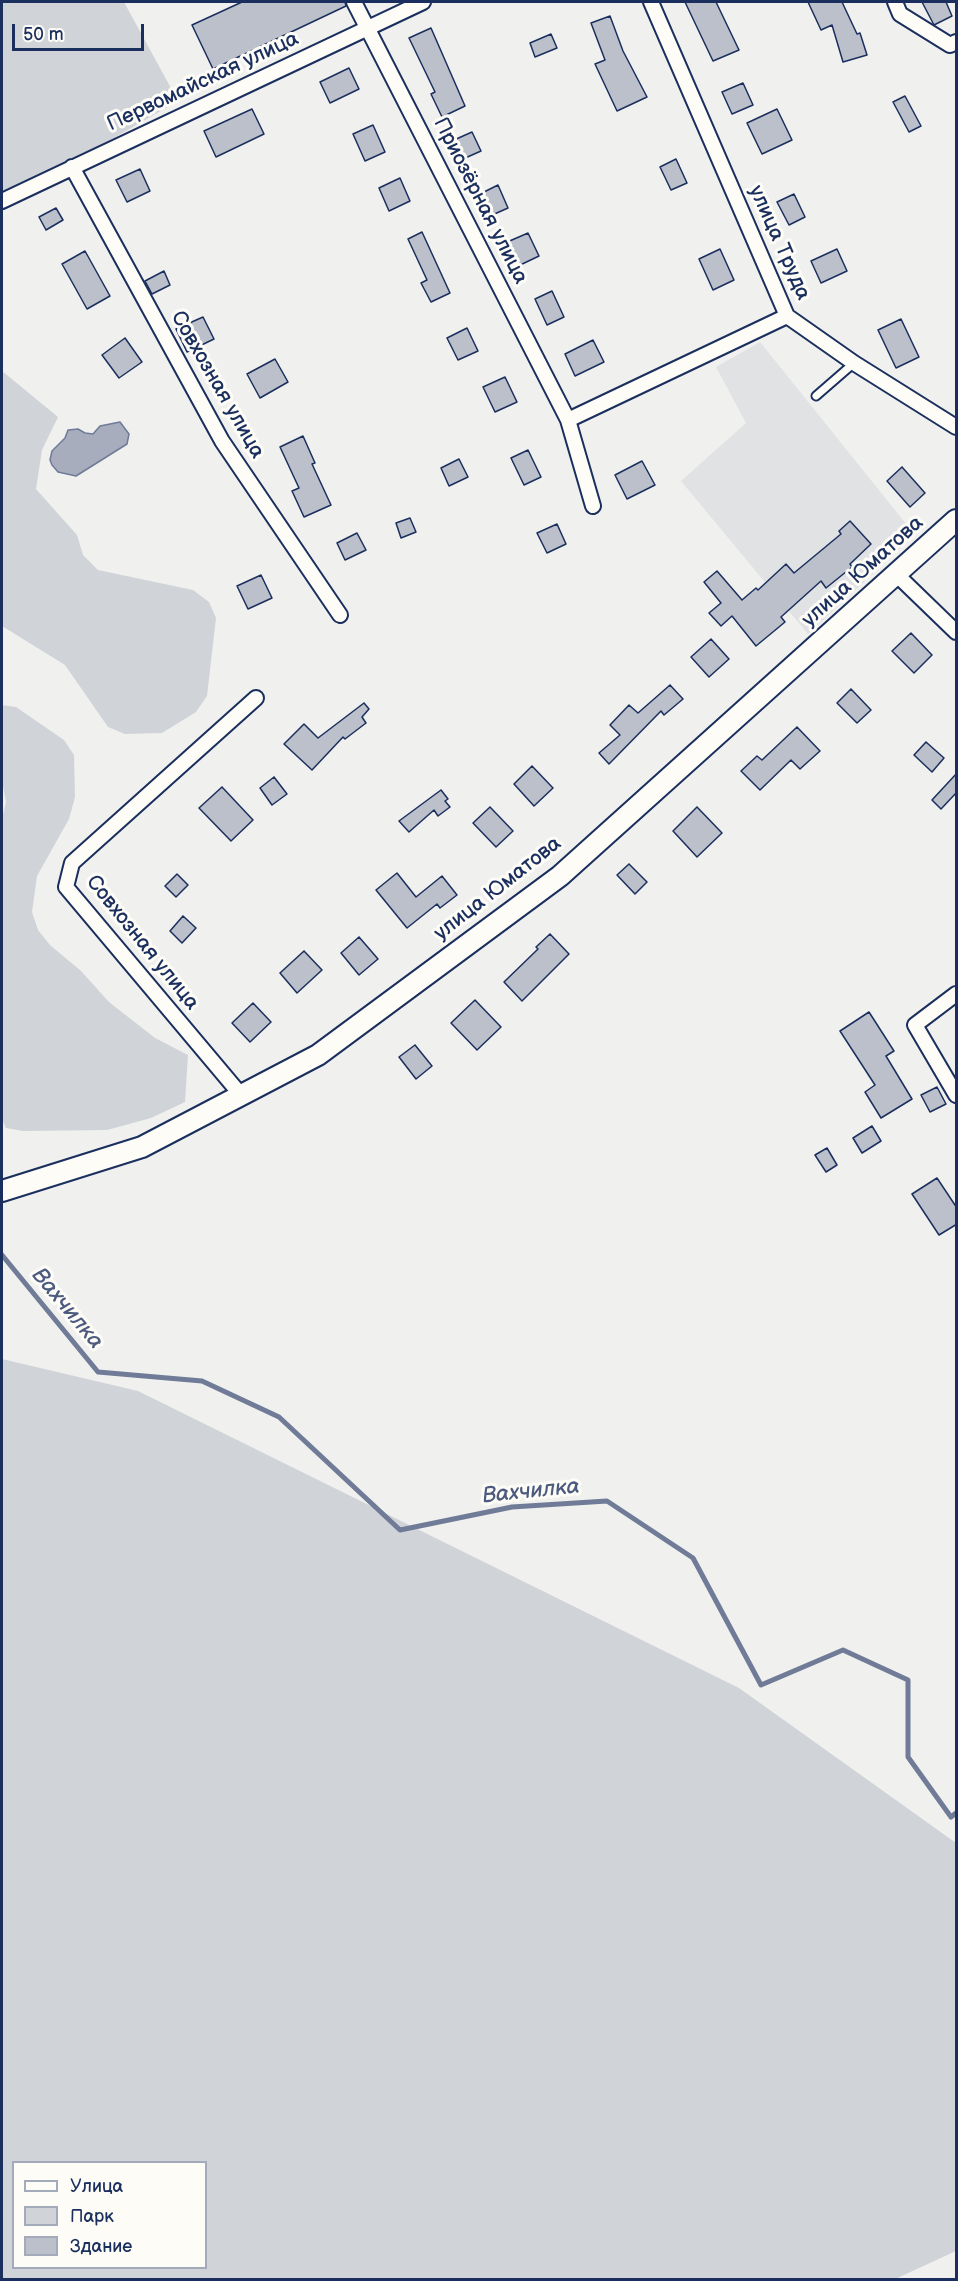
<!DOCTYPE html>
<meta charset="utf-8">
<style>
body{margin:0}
#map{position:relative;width:958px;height:2281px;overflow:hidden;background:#f0f0ee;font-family:"Balsamiq Sans",sans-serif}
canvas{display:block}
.frame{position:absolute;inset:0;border:3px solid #1b2f5e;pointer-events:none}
.legend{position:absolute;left:12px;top:2161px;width:195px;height:108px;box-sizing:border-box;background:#fdfcf7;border:2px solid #a3aaba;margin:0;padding:8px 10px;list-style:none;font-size:18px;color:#1b2f5e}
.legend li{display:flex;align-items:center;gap:12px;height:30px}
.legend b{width:30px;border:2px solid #a3aaba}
.scale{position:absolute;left:12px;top:24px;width:132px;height:27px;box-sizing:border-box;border:3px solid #1b2f5e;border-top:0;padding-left:8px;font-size:18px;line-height:21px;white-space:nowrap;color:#1b2f5e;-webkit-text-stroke:4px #fdfcf7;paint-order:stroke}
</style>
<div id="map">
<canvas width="958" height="2281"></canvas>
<div class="frame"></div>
<ul class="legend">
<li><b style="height:8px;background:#fdfcf7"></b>Улица</li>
<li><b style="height:16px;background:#d0d3d8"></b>Парк</li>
<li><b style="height:16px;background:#bbc0ca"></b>Здание</li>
</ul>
<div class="scale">50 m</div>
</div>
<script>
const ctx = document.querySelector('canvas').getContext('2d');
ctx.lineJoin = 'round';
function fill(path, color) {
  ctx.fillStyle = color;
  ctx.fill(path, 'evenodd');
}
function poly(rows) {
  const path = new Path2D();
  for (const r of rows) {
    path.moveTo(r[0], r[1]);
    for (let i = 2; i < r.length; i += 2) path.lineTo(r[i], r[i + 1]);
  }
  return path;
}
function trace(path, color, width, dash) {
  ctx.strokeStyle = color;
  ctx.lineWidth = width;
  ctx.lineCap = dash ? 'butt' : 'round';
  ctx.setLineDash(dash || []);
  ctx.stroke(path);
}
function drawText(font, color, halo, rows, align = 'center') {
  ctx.font = font + ' "Balsamiq Sans",sans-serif';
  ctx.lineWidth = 6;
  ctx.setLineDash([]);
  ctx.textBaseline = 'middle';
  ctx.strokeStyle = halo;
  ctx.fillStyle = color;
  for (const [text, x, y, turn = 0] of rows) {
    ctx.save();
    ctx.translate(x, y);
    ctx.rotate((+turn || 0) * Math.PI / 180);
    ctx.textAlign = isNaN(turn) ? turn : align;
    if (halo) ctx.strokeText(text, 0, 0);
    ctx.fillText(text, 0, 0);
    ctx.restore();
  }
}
fill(poly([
 [760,342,915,535,808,634,681,481,746,423,716,367]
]), '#e0e2e3');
fill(poly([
 [2,2,124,2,178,101,79,158,2,191],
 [2,371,58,417,42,450,36,489,77,535,83,555,98,570,193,590,209,602,216,618,207,696,196,712,162,733,125,734,108,727,65,665,2,626],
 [2,705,16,707,64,740,74,755,75,797,69,819,37,876,32,912,38,930,50,945,81,971,109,1002,155,1038,188,1055,185,1102,151,1118,107,1130,23,1131,6,1128,2,1119,2,819,6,802,2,781],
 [2,1359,138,1391,739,1688,956,1843,956,2251,893,2280,2,2279],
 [14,2162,206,2162,206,2268,14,2268]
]), '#d0d3d8');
const water = poly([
 [120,422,129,434,127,444,76,476,58,472,52,465,50,460,52,451,65,438,68,430,78,429,85,433,93,434,100,426,120,422]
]);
fill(water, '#a7adbd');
trace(water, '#6f7b97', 1.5);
trace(poly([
 [2,1255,98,1372,202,1381,279,1417,400,1530,512,1507,607,1501,693,1558,761,1685,843,1650,908,1680,908,1757,951,1817,956,1813]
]), '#6f7b97', 5);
const building = poly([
 [242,2,345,2,346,6,213,69,192,25,242,2],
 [685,2,716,2,739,50,713,61,685,2],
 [808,2,842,2,857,34,860,33,867,55,843,62,832,25,821,30,808,2],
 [922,2,946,2,952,16,934,25,922,2],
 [610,16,623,51,647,97,617,111,595,64,605,60,591,23,610,16],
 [431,28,465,106,442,117,431,94,435,92,409,38,431,28],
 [551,34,557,48,535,57,530,43,551,34],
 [349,68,359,89,330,103,320,82,349,68],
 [743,83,753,105,732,114,722,92,743,83],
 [905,96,921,126,909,132,893,102,905,96],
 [252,109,264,134,216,157,204,131,252,109],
 [777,109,792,140,762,154,747,123,777,109],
 [373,125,385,152,365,161,353,134,373,125],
 [472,132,481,151,463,159,454,140,472,132],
 [676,159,687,183,671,190,660,167,676,159],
 [140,169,150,191,127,202,116,180,140,169],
 [400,178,410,201,389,211,379,188,400,178],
 [498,185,508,208,490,216,480,194,498,185],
 [794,194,805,217,789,225,777,202,794,194],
 [56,208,63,220,46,230,39,217,56,208],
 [422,232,450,293,431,302,421,283,427,280,408,239,422,232],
 [528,233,539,256,516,267,505,243,528,233],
 [720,249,734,280,713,290,699,259,720,249],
 [837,249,847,271,821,283,811,261,837,249],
 [85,251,110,296,87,309,62,264,85,251],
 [164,271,170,285,152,294,145,281,164,271],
 [552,291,564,317,547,325,535,299,552,291],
 [203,317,214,339,187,352,176,329,203,317],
 [901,319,919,357,896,368,878,330,901,319],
 [467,328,478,351,458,360,447,338,467,328],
 [125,338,142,362,119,378,102,355,125,338],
 [593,340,604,362,575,376,565,354,593,340],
 [275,359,288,382,260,398,247,374,275,359],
 [505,377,517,402,495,412,483,387,505,377],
 [303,436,315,463,312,464,331,505,304,517,292,491,299,488,280,447,303,436],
 [528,450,541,477,524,485,511,458,528,450],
 [459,459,468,477,449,486,441,468,459,459],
 [642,461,655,485,627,499,615,475,642,461],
 [902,467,925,493,910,507,887,481,902,467],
 [410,518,416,532,401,538,396,523,410,518],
 [850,521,871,544,850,564,852,567,826,588,821,581,781,617,785,622,756,646,732,616,721,626,709,613,721,603,704,582,717,571,742,600,756,588,758,590,786,564,794,573,841,534,839,531,850,521],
 [557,524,566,544,547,553,537,533,557,524],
 [357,533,366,550,345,560,337,543,357,533],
 [261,575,272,598,248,609,237,586,261,575],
 [911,633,932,655,914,673,892,651,911,633],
 [711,639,729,659,709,677,691,657,711,639],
 [670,685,683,699,664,715,661,711,609,764,599,753,620,735,610,725,629,705,638,713,670,685],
 [851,689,871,710,857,723,837,703,851,689],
 [364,703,369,709,362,717,366,723,345,739,343,737,312,770,284,744,304,724,318,738,364,703],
 [797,727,820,751,800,769,791,760,760,790,741,771,757,756,762,760,797,727],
 [926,742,944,758,932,772,914,755,926,742],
 [532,766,553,788,534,806,514,784,532,766],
 [957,773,957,792,941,809,932,800,957,773],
 [274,777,287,794,272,805,260,788,274,777],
 [222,787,253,820,231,841,199,808,222,787],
 [441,790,448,799,445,801,450,807,438,816,434,810,409,832,399,821,441,790],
 [490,807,513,831,496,847,473,823,490,807],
 [697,807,722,833,697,857,673,831,697,807],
 [629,864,647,882,635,894,617,875,629,864],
 [397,873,416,897,442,876,457,895,440,908,437,904,407,928,376,890,397,873],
 [177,874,188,885,176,897,165,886,177,874],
 [183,916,196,928,182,943,170,931,183,916],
 [550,934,569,954,522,1001,504,982,538,949,536,947,550,934],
 [359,937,378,959,359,975,341,953,359,937],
 [304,951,322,970,297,993,280,973,304,951],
 [475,1000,501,1027,477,1050,451,1023,475,1000],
 [253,1003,271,1022,250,1042,232,1023,253,1003],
 [869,1012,894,1051,886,1056,912,1099,881,1118,865,1092,875,1085,840,1031,869,1012],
 [415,1045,432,1066,416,1079,399,1057,415,1045],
 [937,1087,946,1104,930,1112,921,1095,937,1087],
 [872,1126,881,1141,862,1153,853,1138,872,1126],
 [827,1148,837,1165,826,1172,815,1155,827,1148],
 [937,1178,957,1208,957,1224,939,1235,912,1194,937,1178]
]);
fill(building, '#bbc0ca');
trace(building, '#1b2f5e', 1.5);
const service = poly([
 [816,396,854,363]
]);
const minor = poly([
 [354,2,568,420,787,316],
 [651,2,787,316,854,363,956,427],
 [895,2,900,14,950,45,956,42],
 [72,167,222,441,340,615],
 [2,201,423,2],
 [568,420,593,506],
 [896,574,956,632],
 [956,994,915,1025,956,1095],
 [241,1095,66,887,72,863,256,698]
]);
const secondary = poly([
 [2,1191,142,1147,318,1055,560,876,956,520]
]);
trace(service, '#1b2f5e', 11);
trace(minor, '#1b2f5e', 18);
trace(secondary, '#1b2f5e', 24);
trace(service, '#fdfcf7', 7);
trace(minor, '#fdfcf7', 14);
trace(secondary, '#fdfcf7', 20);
drawText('21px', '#1b2f5e', '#fdfcf7', [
 ["Первомайская улица",203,82,-25],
 ["Приозёрная улица",480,201,63],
 ["улица Труда",779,243,66],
 ["Совхозная улица",217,385,60],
 ["улица Юматова",863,572,-42],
 ["улица Юматова",498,889,-38],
 ["Совхозная улица",142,943,51]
]);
drawText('italic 22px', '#4c5b7f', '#fdfcf7', [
 ["Вахчилка",67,1309,50],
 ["Вахчилка",531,1492,-6]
]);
</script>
